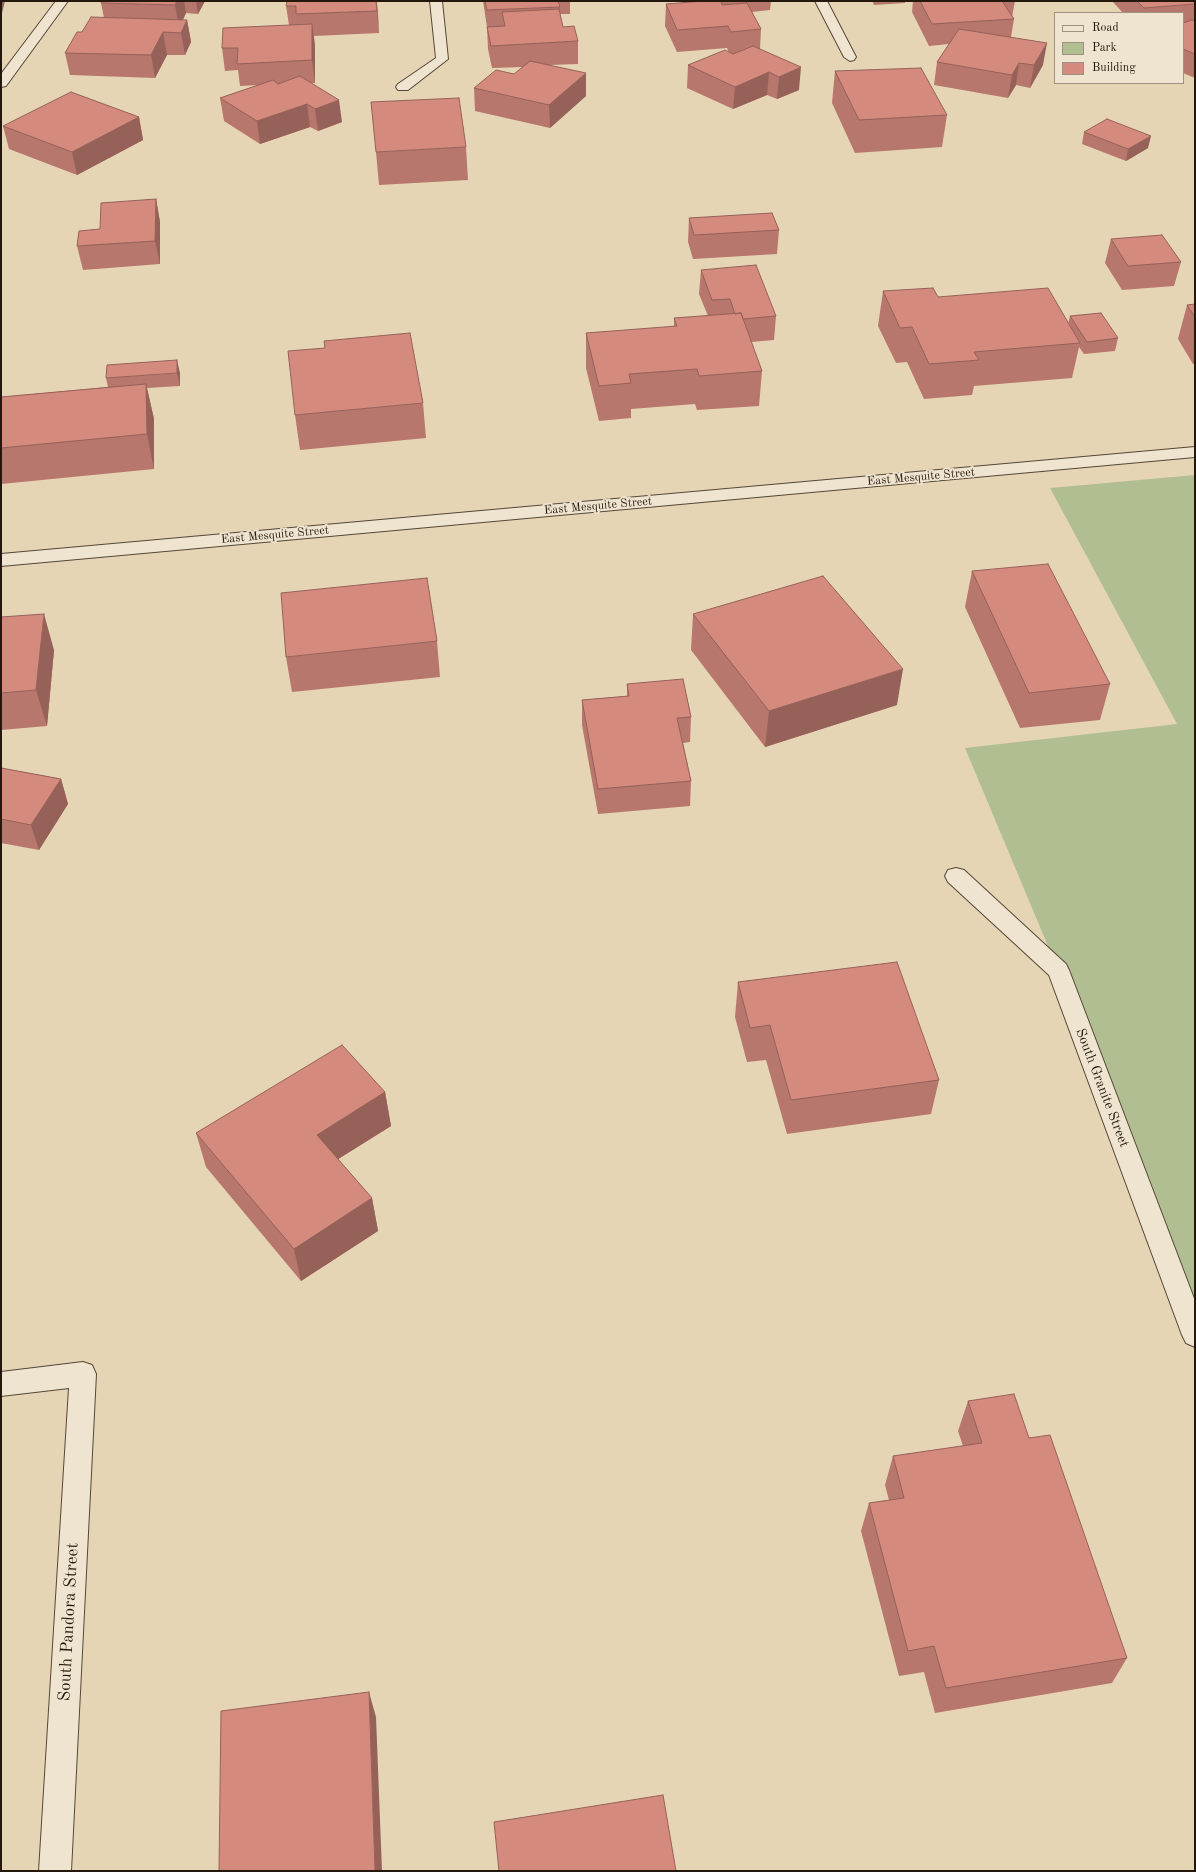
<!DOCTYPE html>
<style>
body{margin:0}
#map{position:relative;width:1196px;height:1872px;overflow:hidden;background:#e6d5b5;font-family:"Old Standard TT",serif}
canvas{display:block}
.frame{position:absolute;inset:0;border:2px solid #24180d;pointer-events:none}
.legend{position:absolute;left:1054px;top:12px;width:130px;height:72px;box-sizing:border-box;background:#efe4cf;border:1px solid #9e9281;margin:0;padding:5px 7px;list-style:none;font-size:12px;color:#24180d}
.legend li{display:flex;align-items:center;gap:8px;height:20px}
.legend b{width:20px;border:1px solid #9e9281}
</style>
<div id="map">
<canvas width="1196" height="1872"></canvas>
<div class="frame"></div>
<ul class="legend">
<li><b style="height:5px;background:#efe4cf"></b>Road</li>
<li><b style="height:11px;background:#b1be91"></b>Park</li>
<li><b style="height:11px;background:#d58a7e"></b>Building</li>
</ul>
</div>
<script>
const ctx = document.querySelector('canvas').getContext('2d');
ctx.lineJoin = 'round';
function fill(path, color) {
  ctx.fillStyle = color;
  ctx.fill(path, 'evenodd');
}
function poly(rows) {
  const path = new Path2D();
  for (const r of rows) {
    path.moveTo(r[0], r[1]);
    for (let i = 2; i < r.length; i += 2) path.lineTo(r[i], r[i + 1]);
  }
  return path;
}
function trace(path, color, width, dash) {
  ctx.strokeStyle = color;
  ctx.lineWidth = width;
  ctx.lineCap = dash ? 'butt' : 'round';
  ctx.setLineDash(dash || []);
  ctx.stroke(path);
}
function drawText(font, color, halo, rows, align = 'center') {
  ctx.font = font + ' "Old Standard TT",serif';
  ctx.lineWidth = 3.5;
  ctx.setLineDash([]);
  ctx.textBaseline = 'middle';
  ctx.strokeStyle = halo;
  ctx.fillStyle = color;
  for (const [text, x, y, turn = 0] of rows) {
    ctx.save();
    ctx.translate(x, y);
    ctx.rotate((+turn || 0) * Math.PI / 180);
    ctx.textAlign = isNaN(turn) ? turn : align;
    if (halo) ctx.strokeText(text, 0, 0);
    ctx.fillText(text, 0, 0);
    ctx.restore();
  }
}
fill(poly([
 [1195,475,1195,1335,1058,970,965,748,1177,724,1050,488]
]), '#b1be91');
const minor = poly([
 [56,1,68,1,6,86,1,87,1,74,56,1],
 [430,1,442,1,448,59,408,90,398,90,396,87,398,84,436,58,430,1],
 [815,1,827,1,856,57,854,60,850,61,844,57,815,1],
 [1195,447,1195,457,1,566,1,554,1195,447],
 [956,868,964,870,1066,964,1069,970,1195,1301,1195,1347,1186,1343,1182,1335,1049,975,948,882,945,876,948,870,956,868],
 [83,1362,92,1365,96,1374,71,1871,39,1871,69,1388,1,1396,1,1372,83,1362]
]);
trace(minor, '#544737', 2);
fill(minor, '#efe4cf');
fill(poly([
 [102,1,205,1,198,14,186,13,183,20,187,20,191,42,185,55,167,55,155,78,70,75,65,53,82,32,104,18,101,3],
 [377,1,379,33,314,36,315,46,315,83,311,83,342,122,318,131,310,127,260,144,224,121,220,98,258,85,240,86,238,70,225,71,222,48,289,25,286,6],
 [483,1,570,1,570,14,560,14,563,27,578,41,578,64,550,65,586,96,550,128,475,111,474,88,514,74,523,67,492,68,488,49,487,27],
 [681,1,771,1,770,10,752,12,761,29,760,49,799,90,777,99,767,95,733,109,687,88,688,65,729,53,727,48,677,52,665,26,666,4,682,3],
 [872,1,905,1,905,3,874,5],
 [913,1,1015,1,1012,17,1014,19,1011,37,1043,65,1030,88,1016,85,1008,98,934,85,937,62,949,44,929,46,912,12],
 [1112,1,1195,1,1195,78,1183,73,1183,13,1123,13],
 [835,71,947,115,942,147,855,153,832,103],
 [139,117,143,140,77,175,9,149,3,126],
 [1084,132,1148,148,1126,161,1082,144],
 [466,147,468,180,379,185,376,152],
 [156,199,160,222,160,264,83,270,77,246],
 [689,218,779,230,777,254,693,259,688,242],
 [1111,239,1181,262,1174,286,1122,290,1105,263],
 [701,270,776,316,774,340,751,342,762,371,759,406,697,410,695,404,631,409,631,418,599,421,586,368,586,333,674,327,674,318,708,316,699,294],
 [883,291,938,297,1068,324,1070,316,1118,338,1115,351,1084,354,1079,347,1072,378,974,386,972,395,924,399,907,362,896,363,878,326],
 [1195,304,1195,364,1193,364,1178,339,1187,305],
 [180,373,180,386,147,388,154,419,154,469,1,484,1,397,108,387,106,378],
 [423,403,426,438,300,450,295,415],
 [972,571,1110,684,1100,720,1020,728,965,607],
 [693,614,897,705,765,747,691,650],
 [1,617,54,650,47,726,1,730],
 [437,641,440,677,292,692,286,657],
 [627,684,691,717,690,742,683,743,691,781,690,806,598,814,582,725,582,700,627,696],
 [1,768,61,779,68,804,39,850,1,843],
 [738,982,939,1080,931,1114,787,1134,766,1060,747,1062,735,1017],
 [385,1092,391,1126,338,1159,372,1198,378,1231,301,1281,206,1167,196,1133],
 [968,1401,1029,1438,1127,1658,1112,1683,935,1713,924,1672,899,1676,861,1531,869,1503,889,1500,885,1485,893,1456,963,1446,958,1431]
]), '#b7776c');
fill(poly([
 [1,1,5,1,1,17],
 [177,1,184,1,186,13,179,27,175,5],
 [196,1,205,1,198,14],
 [376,1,378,14,379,33,377,11],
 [187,20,191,42,185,55,181,33],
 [312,24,315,46,315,83,312,60],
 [163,32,167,55,155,78,151,55],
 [1047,43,1043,65,1030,88,1034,65],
 [1019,63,1016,85,1008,98,1012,75],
 [801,67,799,90,777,99,779,77],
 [769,72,767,95,733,109,735,87],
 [586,73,586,96,550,128,549,105],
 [339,100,342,122,318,131,315,109],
 [307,104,310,127,260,144,257,121],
 [139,117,143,140,77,175,72,152],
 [1151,136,1148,148,1126,161,1128,149],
 [156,199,160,222,160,264,155,241],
 [177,360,180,373,180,386,177,373],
 [146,384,154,419,154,469,147,434],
 [44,614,54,650,47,726,36,690],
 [903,669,897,705,765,747,769,711],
 [61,779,68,804,39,850,31,825],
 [385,1092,391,1126,324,1168,317,1135],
 [372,1198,378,1231,301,1281,294,1249],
 [369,1692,376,1717,382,1871,375,1871]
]), '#956158');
const building = poly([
 [102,1,177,1,175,5,101,3,102,1],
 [287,1,376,1,377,11,296,14,296,6,286,6,287,1],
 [485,1,558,1,560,7,487,10,485,1],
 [704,1,721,1,722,5,747,3,761,29,731,32,728,26,677,30,666,4,704,1],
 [920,1,1002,1,1014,19,932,24,920,1],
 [1137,1,1195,1,1195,4,1144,8,1137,1],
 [559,9,563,27,574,26,578,41,491,46,487,27,505,26,502,12,559,9],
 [91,17,187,20,181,33,163,32,151,55,65,53,77,32,82,32,91,17],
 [1192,20,1195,21,1195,54,1183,49,1183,23,1192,20],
 [312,24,312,60,237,64,238,48,222,48,223,28,312,24],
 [959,29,1047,43,1034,65,1019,63,1012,75,937,62,959,29],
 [753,46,801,67,779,77,769,72,735,87,688,65,725,50,733,54,753,46],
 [530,61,586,73,549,105,474,88,496,70,514,74,530,61],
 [921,68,947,115,859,120,835,71,921,68],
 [300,76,339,100,315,109,307,104,257,121,220,98,273,80,278,84,300,76],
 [71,92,139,117,72,152,3,126,71,92],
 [459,98,466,147,376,152,371,102,459,98],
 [1107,119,1151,136,1128,149,1084,132,1107,119],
 [156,199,155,241,77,246,79,231,100,229,101,203,156,199],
 [772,213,779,230,694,235,689,218,772,213],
 [1162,235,1181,262,1128,266,1111,239,1162,235],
 [756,265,776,316,743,319,741,313,735,314,730,299,712,300,701,270,756,265],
 [933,288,938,297,1048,288,1080,343,974,352,979,360,929,364,912,327,900,328,883,291,933,288],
 [1195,304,1195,317,1187,305,1195,304],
 [741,313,762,371,699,376,697,369,629,374,631,383,599,386,586,333,677,326,674,318,741,313],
 [1101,313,1118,338,1087,342,1070,316,1101,313],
 [410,333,423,403,295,415,288,351,325,348,324,341,410,333],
 [177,360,177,373,106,378,107,365,177,360],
 [146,384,147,434,1,448,1,397,146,384],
 [1048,564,1110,684,1029,693,972,571,1048,564],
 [823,576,903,669,769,711,693,614,823,576],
 [427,578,437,641,286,657,281,593,427,578],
 [44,614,36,690,1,693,1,617,44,614],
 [683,679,691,717,677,718,691,781,598,789,582,700,629,696,627,684,683,679],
 [1,768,61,779,31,825,1,819,1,768],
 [897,962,939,1080,791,1100,770,1025,750,1028,738,982,897,962],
 [342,1045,385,1092,317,1135,372,1198,294,1249,196,1133,342,1045],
 [1014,1394,1029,1438,1050,1435,1127,1658,946,1688,934,1646,908,1651,869,1503,904,1498,893,1456,982,1443,968,1401,1014,1394],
 [369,1692,375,1871,219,1871,221,1711,369,1692],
 [663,1795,676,1871,499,1871,494,1822,663,1795]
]);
fill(building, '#d58a7e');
trace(building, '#956158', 1);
drawText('12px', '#24180d', '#efe4cf', [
 ["East Mesquite Street",921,477,-5],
 ["East Mesquite Street",598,506,-5],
 ["East Mesquite Street",275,535,-5]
]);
drawText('14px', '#24180d', '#efe4cf', [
 ["South Granite Street",1102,1088,69]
]);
drawText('17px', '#24180d', '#efe4cf', [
 ["South Pandora Street",69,1622,-87]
]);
</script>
